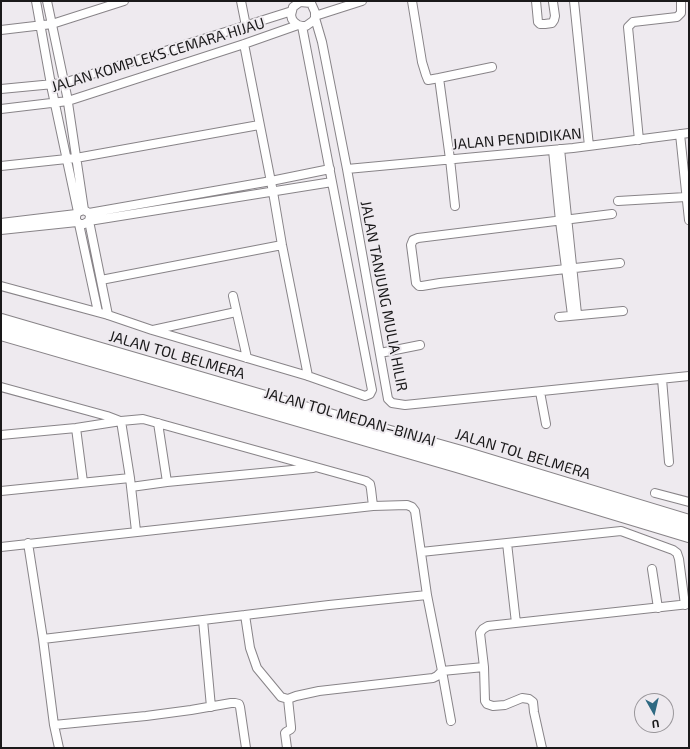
<!DOCTYPE html>
<meta charset="utf-8">
<style>
body{margin:0}
#map{position:relative;width:690px;height:749px;overflow:hidden;background:#eeeaef;font-family:"Exo 2",sans-serif}
canvas{display:block}
.frame{position:absolute;inset:0;border:2px solid #1a191a;pointer-events:none}
.north{position:absolute;left:634px;top:693px;width:40px;height:40px;box-sizing:border-box;background:#eeeaef;border:1px solid #99969a;border-radius:50%;rotate:172deg;font-size:11px;font-weight:700;line-height:16px;text-align:center;color:#1a191a}
.north::after{content:'';display:block;margin:auto;width:14px;height:18px;background:#2f6982;clip-path:polygon(50% 0,100% 100%,50% 72%,0 100%)}
</style>
<div id="map">
<canvas width="690" height="749"></canvas>
<div class="frame"></div>
<div class="north">U</div>
</div>
<script>
const ctx = document.querySelector('canvas').getContext('2d');
ctx.lineJoin = 'round';
function poly(rows) {
  const path = new Path2D();
  for (const r of rows) {
    path.moveTo(r[0], r[1]);
    for (let i = 2; i < r.length; i += 2) path.lineTo(r[i], r[i + 1]);
  }
  return path;
}
function trace(path, color, width, dash) {
  ctx.strokeStyle = color;
  ctx.lineWidth = width;
  ctx.lineCap = dash ? 'butt' : 'round';
  ctx.setLineDash(dash || []);
  ctx.stroke(path);
}
function drawText(font, color, halo, rows, align = 'center') {
  ctx.font = font + ' "Exo 2",sans-serif';
  ctx.lineWidth = 4;
  ctx.setLineDash([]);
  ctx.textBaseline = 'middle';
  ctx.strokeStyle = halo;
  ctx.fillStyle = color;
  for (const [text, x, y, turn = 0] of rows) {
    ctx.save();
    ctx.translate(x, y);
    ctx.rotate((+turn || 0) * Math.PI / 180);
    ctx.textAlign = isNaN(turn) ? turn : align;
    if (halo) ctx.strokeText(text, 0, 0);
    ctx.fillText(text, 0, 0);
    ctx.restore();
  }
}
const minor = poly([
 [36,1,52,90,78,212],
 [47,1,67,96,84,210],
 [241,1,246,26],
 [412,1,422,62,426,75,428,80,439,78,450,159,455,206],
 [536,1,538,22,540,24,545,24,552,23,554,20,555,16,553,2],
 [574,1,589,146],
 [300,2,311,3,315,12,315,18,313,21,306,26,302,26,298,25,294,22,292,19,291,15,293,7,300,2],
 [315,16,362,1],
 [315,18,322,42,347,169,388,399,392,403,405,405,689,376],
 [1,30,52,24,124,1],
 [244,44,273,192,282,245,308,376],
 [439,78,492,67],
 [1,89,64,83,73,80,292,11],
 [1,109,68,101,244,44,298,25],
 [680,134,689,220],
 [639,140,628,27,633,22,677,17,681,13,681,1],
 [560,149,577,314],
 [553,150,560,221,572,315],
 [1,166,76,158,259,125],
 [347,169,573,148,689,133],
 [618,201,686,197],
 [89,213,271,181,330,169],
 [612,214,418,238,413,240,411,245,416,283,419,286,422,286,440,283,620,263],
 [1,223,76,214],
 [79,224,98,312],
 [1,230,77,222],
 [101,280,282,245],
 [1,286,108,315,152,330,308,376,365,396,370,394,372,390,302,26],
 [233,296,247,358],
 [108,315,89,221,90,216,89,213,84,210,78,212,76,216,76,220,79,224,84,224,89,221,332,182],
 [559,317,623,311],
 [153,330,236,312],
 [380,353,420,345],
 [662,379,669,462],
 [1,387,107,416,120,421],
 [540,392,546,424],
 [121,421,130,478,136,531],
 [158,423,167,482],
 [76,428,83,482],
 [1,435,76,428,121,421,143,419,366,481,370,484,371,489,373,506],
 [131,487,167,482,313,468],
 [1,491,130,478],
 [655,493,689,502],
 [28,543,43,639,54,725,59,748],
 [507,543,516,623],
 [1,547,373,506,407,505,412,507,415,511,427,595,442,671,484,667,480,633,483,629,488,626,689,604],
 [421,552,621,531,673,550,677,553,679,559,685,605],
 [652,569,658,608],
 [245,615,250,648,257,668,281,697,288,699,296,696,319,691,433,678,437,676,442,671,451,721],
 [203,620,211,707],
 [43,639,329,605,427,595],
 [484,667,485,701,487,704,493,706,505,705,522,698,529,699,533,702,534,712,542,748],
 [54,725,146,716,191,710,231,703,235,703,239,704,240,707,246,748],
 [287,748,285,733,286,732,291,729,291,727,288,699]
]);
const motorway = poly([
 [1,321,265,398,461,453,689,522],
 [1,333,457,465,689,535]
]);
trace(minor, '#888488', 10);
trace(motorway, '#888488', 16);
trace(minor, '#fff', 8);
trace(motorway, '#fff', 14);
drawText('15px', '#1a191a', '#eeeaef', [
 ["JALAN KOMPLEKS CEMARA HIJAU",158,55,-17],
 ["JALAN PENDIDIKAN",517,139,-5],
 ["JALAN TANJUNG MULIA HILIR",384,296,79],
 ["JALAN TOL BELMERA",177,355,16],
 ["JALAN TOL MEDAN–BINJAI",350,417,16],
 ["JALAN TOL BELMERA",523,454,17]
]);
</script>
